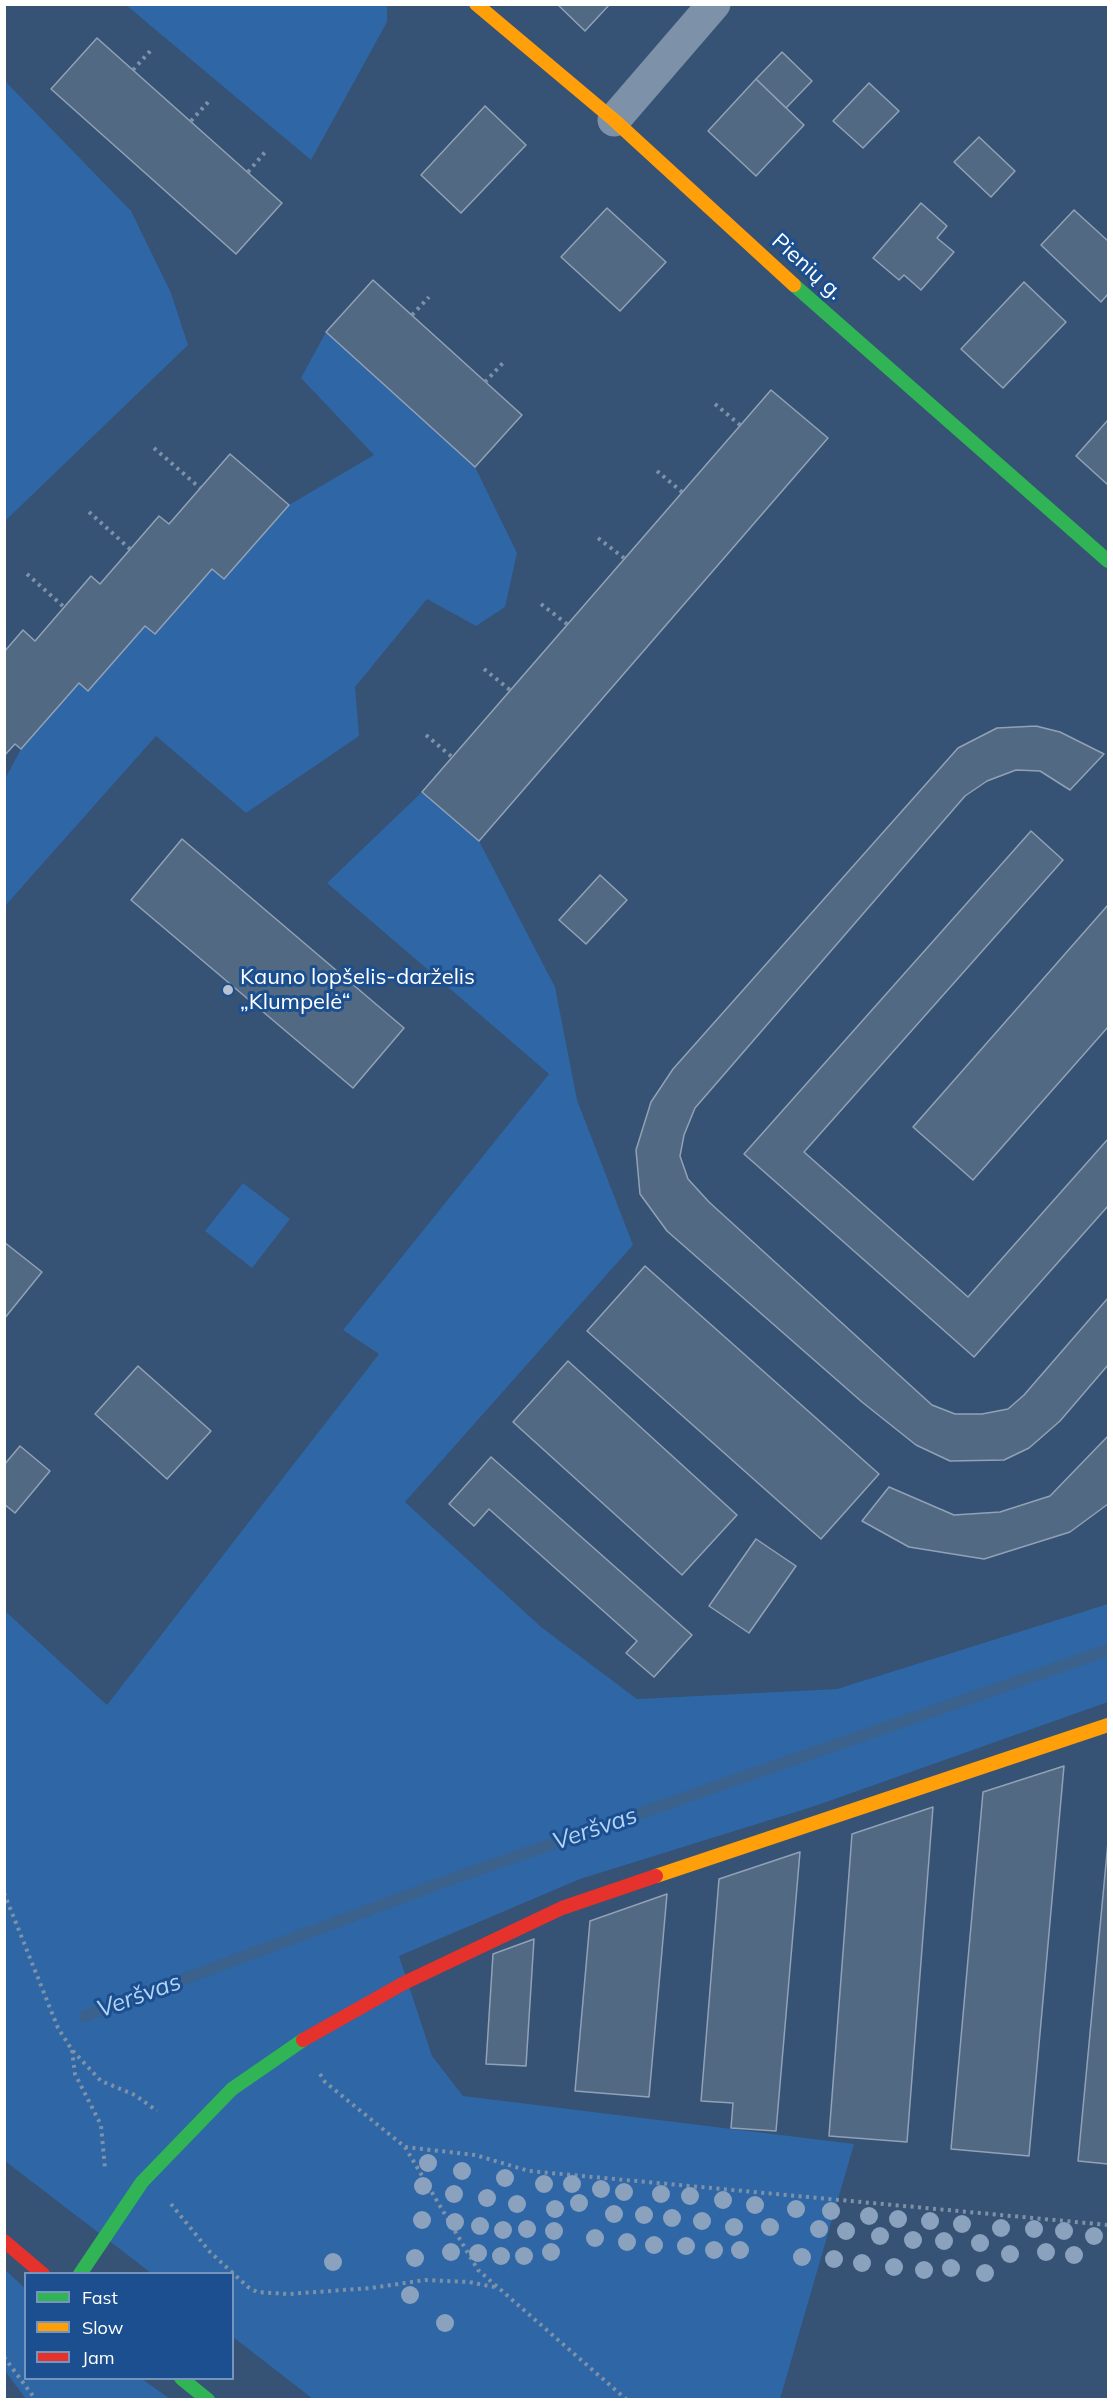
<!DOCTYPE html>
<meta charset="utf-8">
<style>
body{margin:0}
#map{position:relative;width:1113px;height:2404px;overflow:hidden;background:#365274;font-family:Mulish,sans-serif}
canvas{display:block}
.frame{position:absolute;inset:0;border:6px solid #fff;pointer-events:none}
.legend{position:absolute;left:24px;top:2272px;width:210px;height:108px;box-sizing:border-box;background:#1b4f8f;border:2px solid #7695bc;margin:0;padding:8px 10px;list-style:none;font-size:18px;color:#fff}
.legend li{display:flex;align-items:center;gap:12px;height:30px}
.legend b{width:30px;border:2px solid #7695bc}
</style>
<div id="map">
<canvas width="1113" height="2404"></canvas>
<div class="frame"></div>
<ul class="legend">
<li><b style="height:8px;background:#30b455"></b>Fast</li>
<li><b style="height:8px;background:#ff9f0a"></b>Slow</li>
<li><b style="height:8px;background:#e5322d"></b>Jam</li>
</ul>
</div>
<script>
const ctx = document.querySelector('canvas').getContext('2d');
ctx.lineJoin = 'round';
function fill(path, color) {
  ctx.fillStyle = color;
  ctx.fill(path, 'evenodd');
}
function poly(rows) {
  const path = new Path2D();
  for (const r of rows) {
    path.moveTo(r[0], r[1]);
    for (let i = 2; i < r.length; i += 2) path.lineTo(r[i], r[i + 1]);
  }
  return path;
}
function trace(path, color, width, dash) {
  ctx.strokeStyle = color;
  ctx.lineWidth = width;
  ctx.lineCap = dash ? 'butt' : 'round';
  ctx.setLineDash(dash || []);
  ctx.stroke(path);
}
function drawText(font, color, halo, rows, align = 'center') {
  ctx.font = font + ' Mulish,sans-serif';
  ctx.lineWidth = 6;
  ctx.setLineDash([]);
  ctx.textBaseline = 'middle';
  ctx.strokeStyle = halo;
  ctx.fillStyle = color;
  for (const [text, x, y, turn = 0] of rows) {
    ctx.save();
    ctx.translate(x, y);
    ctx.rotate((+turn || 0) * Math.PI / 180);
    ctx.textAlign = isNaN(turn) ? turn : align;
    if (halo) ctx.strokeText(text, 0, 0);
    ctx.fillText(text, 0, 0);
    ctx.restore();
  }
}
fill(poly([
 [126,5,387,5,387,22,311,160],
 [5,81,131,211,171,293,188,345,5,521],
 [326,332,475,467,517,553,505,607,476,626,427,599,355,687,359,736,246,813,156,736,5,906,5,779,21,749,79,683,88,691,145,626,155,634,212,569,224,579,289,505,374,455,301,378],
 [422,792,479,841,555,987,577,1100,633,1245,405,1502,541,1627,637,1699,837,1689,1108,1604,1108,1702,815,1806,580,1879,399,1956,432,2056,463,2096,854,2144,780,2399,313,2399,233,2337,232,2274,151,2273,5,2161,4,1610,107,1705,379,1354,343,1330,549,1074,327,883],
 [243,1183,290,1219,252,1268,205,1231],
 [5,2270,25,2288,26,2378,142,2379,170,2399,26,2399,5,2371]
]), '#2f66a5');
trace(poly([
 [85,2016,457,1877,1108,1650]
]), '#3b618d', 12);
const building = poly([
 [557,4,610,4,585,31,557,4],
 [97,38,282,203,236,254,51,89,97,38],
 [782,52,812,81,786,108,756,79,782,52],
 [756,79,804,125,756,176,708,131,756,79],
 [869,83,899,111,863,148,833,121,869,83],
 [485,106,526,145,461,213,421,175,485,106],
 [979,137,1015,171,991,197,954,162,979,137],
 [921,203,947,226,937,238,954,252,921,290,904,275,899,280,873,258,921,203],
 [607,208,666,262,620,311,561,257,607,208],
 [1074,210,1108,241,1108,294,1101,302,1041,245,1074,210],
 [373,280,522,415,475,467,326,332,373,280],
 [1024,282,1066,322,1003,388,961,349,1024,282],
 [771,390,828,438,479,841,422,792,771,390],
 [1108,420,1108,485,1076,456,1108,420],
 [230,454,289,505,224,579,212,569,155,634,145,626,88,691,79,683,21,749,15,744,4,756,4,652,23,630,35,641,91,576,100,584,159,516,169,524,230,454],
 [1036,726,1060,732,1104,754,1070,790,1040,771,1016,770,987,781,965,796,695,1108,684,1135,680,1156,688,1179,709,1202,932,1405,955,1414,982,1414,1008,1409,1024,1395,1108,1298,1108,1365,1060,1421,1029,1448,1004,1460,950,1461,916,1445,862,1402,667,1231,640,1194,636,1150,651,1102,673,1069,958,748,997,728,1036,726],
 [1031,831,1063,860,804,1152,968,1297,1108,1139,1108,1206,974,1357,744,1154,1031,831],
 [182,839,404,1028,353,1088,131,900,182,839],
 [600,875,627,900,586,944,559,920,600,875],
 [1108,905,1108,1027,973,1180,913,1127,1108,905],
 [4,1242,42,1272,4,1319,4,1242],
 [645,1266,879,1474,821,1539,587,1331,645,1266],
 [568,1361,737,1515,682,1575,513,1422,568,1361],
 [138,1366,211,1431,167,1479,95,1414,138,1366],
 [1108,1436,1108,1504,1070,1532,984,1559,909,1547,862,1521,889,1487,954,1515,1000,1512,1050,1496,1108,1436],
 [20,1446,50,1471,15,1513,4,1504,4,1465,20,1446],
 [491,1457,692,1635,654,1677,626,1653,637,1641,489,1509,474,1526,449,1504,491,1457],
 [756,1539,796,1566,749,1633,709,1606,756,1539],
 [1064,1766,1029,2156,951,2149,983,1792,1064,1766],
 [933,1807,907,2142,829,2136,852,1834,933,1807],
 [1108,1842,1108,2164,1078,2161,1108,1842],
 [800,1852,776,2131,731,2128,733,2103,701,2101,719,1879,800,1852],
 [667,1894,649,2097,575,2091,590,1921,667,1894],
 [534,1939,526,2066,486,2064,493,1954,534,1939]
]);
fill(building, '#526984');
trace(building, '#92a2b6', 1.5);
trace(poly([
 [133,70,152,49],
 [191,121,210,100],
 [248,172,266,151],
 [412,315,429,297],
 [485,382,503,363],
 [715,404,740,425],
 [154,448,200,488],
 [657,471,682,492],
 [89,512,130,549],
 [598,538,624,558],
 [27,574,64,607],
 [541,604,567,624],
 [484,669,510,690],
 [426,735,452,757],
 [4,1893,58,2028,72,2050,101,2081,135,2095,157,2111],
 [72,2050,75,2074,101,2125,105,2169],
 [320,2074,325,2082,405,2147,478,2270,627,2400],
 [405,2147,475,2155,529,2171,1108,2225],
 [171,2204,210,2252,248,2287,257,2292,289,2294,371,2288,425,2280,469,2282,499,2288],
 [4,2357,36,2400]
]), '#7d92a8', 4, [3, 4.5]);
trace(poly([
 [614,120,714,4]
]), '#7d92a8', 33);
trace(poly([
 [794,285,1108,561],
 [80,2274,142,2182,232,2089,303,2040],
 [181,2378,208,2400]
]), '#30b455', 14);
trace(poly([
 [476,4,614,120,794,285],
 [656,1876,1108,1725]
]), '#ff9f0a', 14);
trace(poly([
 [303,2040,404,1983,562,1908,656,1876],
 [4,2241,43,2274]
]), '#e5322d', 14);
ctx.fillStyle = '#8aa2be';
for (const [x, y] of [
 [428,2163],
 [462,2171],
 [505,2178],
 [544,2184],
 [572,2184],
 [423,2186],
 [601,2189],
 [624,2192],
 [454,2194],
 [661,2194],
 [690,2196],
 [487,2198],
 [723,2200],
 [579,2203],
 [517,2204],
 [755,2205],
 [555,2209],
 [796,2209],
 [831,2211],
 [614,2214],
 [644,2215],
 [869,2216],
 [672,2218],
 [898,2219],
 [422,2220],
 [702,2221],
 [930,2221],
 [455,2222],
 [962,2224],
 [480,2226],
 [734,2227],
 [770,2227],
 [1001,2228],
 [527,2229],
 [819,2229],
 [1034,2229],
 [503,2230],
 [554,2231],
 [846,2231],
 [1064,2231],
 [880,2236],
 [1094,2236],
 [595,2238],
 [913,2240],
 [944,2241],
 [627,2242],
 [980,2243],
 [654,2245],
 [686,2246],
 [714,2250],
 [740,2250],
 [451,2252],
 [551,2252],
 [1046,2252],
 [478,2253],
 [1010,2254],
 [1074,2255],
 [501,2256],
 [524,2256],
 [802,2257],
 [415,2258],
 [834,2259],
 [333,2262],
 [862,2263],
 [894,2267],
 [951,2268],
 [924,2270],
 [985,2273],
 [410,2295],
 [445,2323]
]) {
  ctx.beginPath();
  ctx.arc(x, y, 9, 0, 2 * Math.PI);
  ctx.fill();
}
for (const [x, y, r, color] of [
 [228,990,6,"#b9c2ce"]
]) {
  const dot = new Path2D();
  dot.arc(x, y, r, 0, 2 * Math.PI);
  ctx.fillStyle = color;
  ctx.fill(dot);
  trace(dot, '#1b4f8f', 2);
}
drawText('22px', '#fff', '#1b4f8f', [
 ["Pienių g.",807,267,42]
]);
drawText('22px', '#fff', '#1b4f8f', [
 ["Kauno lopšelis-darželis",240,977],
 ["„Klumpelė“",240,1002]
], 'left');
drawText('italic 24px', '#b5d3f5', '#1b4f8f', [
 ["Veršvas",595,1829,-19],
 ["Veršvas",139,1996,-20]
]);
</script>
